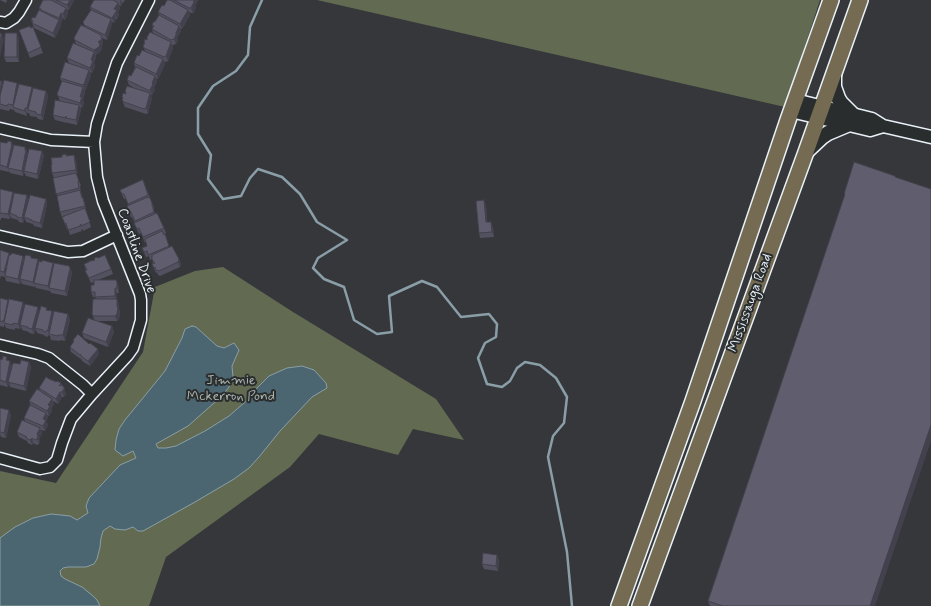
<!DOCTYPE html>
<style>
body{margin:0}
canvas{display:block;background:#35373b}
</style>
<canvas width="931" height="606"></canvas>
<script>
const ctx = document.querySelector('canvas').getContext('2d');
ctx.lineJoin = 'round';
function fill(path, color) {
  ctx.fillStyle = color;
  ctx.fill(path, 'evenodd');
}
function poly(rows) {
  const path = new Path2D();
  for (const r of rows) {
    path.moveTo(r[0], r[1]);
    for (let i = 2; i < r.length; i += 2) path.lineTo(r[i], r[i + 1]);
  }
  return path;
}
function trace(path, color, width, dash) {
  ctx.strokeStyle = color;
  ctx.lineWidth = width;
  ctx.lineCap = dash ? 'butt' : 'round';
  ctx.setLineDash(dash || []);
  ctx.stroke(path);
}
function drawText(font, color, halo, rows, align = 'center') {
  ctx.font = font + ' Mynerve,sans-serif';
  ctx.lineWidth = 4;
  ctx.setLineDash([]);
  ctx.textBaseline = 'middle';
  ctx.strokeStyle = halo;
  ctx.fillStyle = color;
  for (const [text, x, y, turn = 0] of rows) {
    ctx.save();
    ctx.translate(x, y);
    ctx.rotate((+turn || 0) * Math.PI / 180);
    ctx.textAlign = isNaN(turn) ? turn : align;
    if (halo) ctx.strokeText(text, 0, 0);
    ctx.fillText(text, 0, 0);
    ctx.restore();
  }
}
fill(poly([
 [317,0,820,0,785,107],
 [223,267,293,312,436,399,464,440,413,429,398,455,319,434,290,467,166,557,149,606,0,606,0,471,56,483,143,352,155,287,195,271]
]), '#626b51');
const water = poly([
 [192,326,196,327,217,346,224,348,234,343,239,350,232,366,233,377,229,387,222,396,188,426,156,444,158,448,166,448,176,446,205,431,229,416,251,397,257,388,269,376,287,368,302,366,314,370,326,383,327,388,312,397,280,431,259,457,249,468,234,479,195,502,143,531,138,531,133,527,125,530,115,529,110,526,103,531,101,538,100,547,97,559,94,564,86,567,68,567,63,568,60,571,61,576,65,579,82,587,93,596,97,600,100,606,0,606,0,538,15,527,33,518,51,514,70,516,77,520,88,513,86,506,89,498,120,465,136,458,133,451,123,456,115,450,116,440,119,429,125,420,165,371,182,338,185,329,192,326]
]);
fill(water, '#4c6671');
trace(water, '#8a9ea7', 1);
trace(poly([
 [262,0,250,27,248,55,236,71,213,86,198,108,198,134,211,155,208,179,223,199,241,196,250,178,258,169,282,177,300,194,317,222,347,240,318,258,313,268,324,279,344,287,354,320,377,334,392,332,389,296,422,281,437,287,461,317,489,314,497,324,496,337,485,343,478,358,487,384,502,387,510,381,517,368,525,362,540,365,556,378,567,397,564,423,553,436,548,457,567,552,572,606]
]), '#8a9ea7', 2.5);
const minor = poly([
 [0,22,6,23,14,18,19,12,26,0],
 [0,128,51,140,94,142],
 [0,236,68,252,83,251,117,235],
 [0,345,38,354,49,358,83,385,92,394],
 [0,458,40,469,50,467,57,460,62,443,71,419,92,394,128,355,133,348,141,320,141,300,140,294,103,201,97,177,94,142,97,124,117,63,149,0]
]);
const tertiary = poly([
 [795,100,872,119,883,126,931,137],
 [791,111,870,130,883,126]
]);
const secondary = poly([
 [834,73,834,87,838,98,841,103,852,114],
 [806,152,822,137,828,133,847,125]
]);
const primary = poly([
 [619,606,693,401,788,120,831,0],
 [640,606,806,152,860,0]
]);
trace(minor, '#e8f1f8', 13);
trace(tertiary, '#e8f1f8', 15);
trace(secondary, '#e8f1f8', 17);
trace(primary, '#e8f1f8', 18);
trace(minor, '#2a2d2e', 10);
trace(tertiary, '#2a2d2e', 12);
trace(secondary, '#2a2d2e', 14);
trace(primary, '#746b52', 15);
fill(poly([
 [0,0,7,0,6,3],
 [43,0,74,0,69,10,67,9,68,13,65,20,63,18,61,23,61,25,55,38,34,28,31,20,35,18,40,11,39,8],
 [94,0,125,0,123,3,122,3,122,4,121,6,119,5,120,8,118,12,119,15,117,19,116,19,114,23,111,21,112,24,107,40,102,38,103,44,101,46,102,48,100,52,96,55,95,54,96,57,94,63,95,66,92,73,90,72,91,75,86,89,84,90,85,92,83,100,84,103,82,108,80,107,81,110,77,125,68,123,68,122,67,123,55,120,53,115,60,101,57,94,62,82,60,78,69,63,67,58,76,44,74,38,85,27,83,22,91,10,90,7],
 [170,0,198,0,195,6,196,8,193,13,191,13,189,12,190,15,182,29,180,28,181,31,177,38,178,40,176,44,173,45,172,45,173,48,168,61,166,62,164,61,165,64,158,79,156,78,157,81,154,88,155,90,152,95,150,95,152,98,148,113,146,114,125,107,122,100,122,97,126,94,138,90,129,85,127,80,131,76,135,67,134,63,139,56,145,51,143,46,144,43,144,42,153,34,152,29,153,27,152,25,159,15,158,12],
 [33,27,43,53,30,58,19,30],
 [19,38,19,62,6,62,4,57],
 [0,81,3,83,17,83,18,86,33,90,46,91,48,96,43,120,38,119,37,117,30,116,29,113,27,113,27,116,15,112,14,110,10,109,9,111,0,109],
 [0,142,13,146,25,147,28,154,42,151,44,156,38,179,26,176,24,172,23,176,10,173,9,171,9,172,0,170],
 [74,155,76,161,77,175,81,186,80,186,81,193,85,203,86,211,91,227,83,231,83,229,81,230,82,231,70,235,68,228,67,229,60,212,54,178,52,173,52,165,62,157],
 [895,176,896,177,875,606,710,606,708,601,845,196,844,194],
 [143,180,154,208,154,210,155,214,164,228,166,233,164,234,164,235,165,234,169,248,179,259,181,264,180,267,160,276,158,275,157,272,156,273,152,264,153,263,152,259,150,260,149,256,146,257,142,248,147,246,146,242,145,243,141,233,139,234,134,223,135,223,132,217,131,217,127,207,129,206,126,199,124,199,120,190],
 [0,189,14,195,27,195,28,200,46,199,47,204,42,228,34,226,33,224,26,222,25,218,23,223,19,222,18,220,11,218,10,216,10,219,3,218,1,218,1,220,0,220],
 [486,205,487,222,493,227,494,237,480,238,479,233],
 [0,250,10,255,24,258,31,258,38,259,39,262,53,263,54,265,70,268,72,273,67,296,51,293,50,291,36,288,35,286,35,287,22,284,21,281,20,284,6,281,5,277,1,276,0,279],
 [98,258,111,269,113,274,98,280,119,287,119,293,117,293,117,300,119,304,119,309,120,312,119,319,117,321,97,321,112,326,114,332,108,347,84,338,82,333,95,320,94,319,92,314,96,299,95,297,93,297,91,292,94,285,94,282,91,283,85,271,86,271,84,264],
 [0,298,9,302,23,302,24,307,39,311,48,310,52,311,53,315,70,319,65,341,60,340,60,341,51,340,50,336,48,335,48,337,45,336,44,335,37,333,36,329,34,334,29,333,29,332,22,330,21,326,20,329,15,328,15,330,6,328,5,325,4,325,4,327,0,326],
 [73,340,99,354,90,366,82,361,82,359,82,360,71,352,70,347,74,342],
 [0,359,8,360,12,366,29,362,31,367,26,391,10,387,9,382,8,387,0,385],
 [51,380,61,383,66,394,64,397,62,397,58,404,53,401,54,404,51,409,52,411,49,416,47,415,48,418,46,421,48,425,45,431,41,430,42,433,39,439,40,441,39,444,37,445,33,443,32,445,28,443,27,441,19,437,17,432,25,421,24,418,31,406,29,401,40,391,39,388],
 [0,408,11,415,6,438,1,437,0,434],
 [499,560,498,571,484,569,482,564]
]), '#53505f');
fill(poly([
 [70,0,74,0,69,10,67,5],
 [120,0,121,0,122,4,121,6,120,1],
 [194,0,198,0,195,6,196,8,193,13,191,8],
 [118,3,120,8,118,12,119,15,117,19,115,14,114,9],
 [66,8,68,13,65,20,63,14],
 [188,10,190,15,182,29,180,24],
 [61,13,63,18,61,23,61,25,55,38,53,33,59,20,59,18],
 [114,14,116,19,114,23,112,18],
 [111,19,112,24,107,40,105,35],
 [179,26,181,31,177,38,176,33],
 [17,33,19,38,19,62,17,57],
 [2,34,4,39,0,57,0,44],
 [101,35,103,40,103,44,101,46,102,48,100,52,96,55,94,50],
 [176,35,178,40,176,44,174,39],
 [171,42,173,48,168,61,166,56],
 [94,52,96,57,94,63,95,66,92,73,90,68,91,60],
 [163,59,165,64,158,79,156,74],
 [89,70,91,75,86,89,85,90,83,85],
 [155,76,157,81,154,88,155,90,152,95,150,90,152,83],
 [2,81,4,86,0,104,0,91],
 [17,83,19,89,13,107,14,110,13,105],
 [32,87,34,92,28,110,29,113,27,108],
 [83,87,85,92,83,100,84,103,82,108,80,103,80,97],
 [46,91,48,96,43,120,41,115],
 [150,93,152,98,148,113,146,108],
 [79,105,81,110,77,125,76,120],
 [25,108,27,113,27,116,25,111],
 [12,142,14,149,8,168,9,171,9,172,7,167],
 [25,147,28,155,23,176,22,171],
 [42,151,44,156,38,179,37,174],
 [74,155,76,161,78,175,76,170],
 [13,192,15,197,10,213,10,219,8,214],
 [27,195,29,201,23,223,22,218],
 [46,199,47,204,42,228,40,223],
 [484,200,486,205,488,227,486,222],
 [491,222,493,227,494,237,492,232],
 [9,253,11,258,6,276,4,272],
 [23,256,25,261,20,279,21,281,20,284,18,279],
 [38,259,40,264,34,283,35,287,33,282],
 [179,259,181,264,180,267,178,262],
 [53,263,55,268,49,288,50,291,48,286],
 [70,268,72,273,67,296,65,291],
 [117,282,119,287,119,293,117,288],
 [115,288,117,293,117,300,119,304,119,309,120,312,119,319,117,321,115,316,117,307,117,301,115,296],
 [8,300,10,305,4,323,4,320],
 [23,302,25,308,20,329,18,324],
 [38,307,39,312,34,334,32,329],
 [52,311,54,316,49,334,48,330],
 [68,314,70,319,65,341,63,335],
 [112,326,114,332,108,347,106,342],
 [98,349,99,354,90,366,88,361],
 [10,361,12,366,8,387,6,382],
 [29,362,31,367,26,391,24,386],
 [64,387,66,394,64,397,62,392],
 [60,392,62,397,58,404,56,399],
 [52,399,54,404,51,409,52,411,49,416,47,411,48,405],
 [9,410,11,415,6,438,4,433],
 [46,413,48,418,46,421,48,425,45,431,43,426,43,419],
 [931,425,931,441,875,606,870,606],
 [40,428,42,433,39,439,40,441,39,444,37,439,37,434],
 [32,438,33,443,32,445,30,440],
 [497,555,499,560,498,571,496,566]
]), '#43414d');
const building = poly([
 [43,0,51,0,66,8,63,14,61,13,59,18,41,10,41,9,39,8,43,0],
 [56,0,70,0,67,5,56,0],
 [94,0,113,0,118,3,114,9,117,10,112,18,90,7,94,0],
 [167,0,170,0,188,10,180,24,158,12,162,5,164,6,167,0],
 [174,0,194,0,194,2,191,8,189,8,174,0],
 [39,10,59,20,53,33,32,23,33,21,31,20,33,17,35,18,39,10],
 [91,10,111,19,105,35,84,25,83,22,91,10],
 [159,15,179,26,176,33,176,35,174,39,171,40,152,29,154,26,152,25,154,21,155,22,159,15],
 [81,25,101,35,102,39,98,42,100,43,99,47,94,50,75,40,74,38,81,25],
 [30,26,30,28,33,27,41,47,28,53,19,30,30,26],
 [150,32,171,42,166,56,164,57,144,48,143,46,145,43,144,42,145,39,147,40,147,37,150,32],
 [0,33,2,34,0,44,0,33],
 [5,33,17,33,17,57,4,57,5,33],
 [73,43,94,52,91,60,93,61,90,68,67,58,73,43],
 [142,50,163,59,156,74,134,63,137,55,139,56,142,50],
 [65,62,89,70,84,84,83,85,60,78,65,62],
 [136,67,155,76,152,83,153,84,150,90,148,90,127,80,129,75,131,76,136,67],
 [4,80,17,83,13,105,8,104,7,106,0,104,0,96,4,80],
 [0,81,2,81,0,91,0,81],
 [62,81,83,87,80,97,82,97,80,103,58,96,57,94,62,81],
 [19,84,32,87,27,108,25,108,25,111,13,107,19,84],
 [127,86,150,93,146,108,144,109,124,102,122,100,123,98,122,97,123,93,126,94,125,91,127,86],
 [33,88,46,91,41,115,36,114,36,112,28,110,33,88],
 [55,100,79,105,76,120,66,118,66,116,66,118,53,115,55,100],
 [8,141,12,142,11,144,12,144,7,167,0,165,0,142,6,143,7,143,8,141],
 [14,145,25,147,25,150,26,150,22,171,8,168,14,145],
 [29,149,42,151,37,174,24,171,29,149],
 [66,154,66,156,74,155,76,170,52,173,51,165,52,165,51,158,62,157,62,155,66,154],
 [854,162,895,176,895,177,931,189,931,425,870,606,723,606,708,601,845,194,844,194,854,162],
 [76,173,79,181,78,181,79,188,56,194,53,178,76,173],
 [142,180,143,180,148,195,128,204,124,194,122,194,120,190,142,180],
 [0,189,13,192,8,214,0,213,0,189],
 [80,190,82,198,83,198,85,206,60,212,57,196,80,190],
 [14,193,27,195,22,218,17,217,17,216,10,213,14,193],
 [30,195,46,199,40,223,32,221,32,220,24,217,30,195],
 [148,197,150,198,152,203,152,205,154,212,135,221,131,212,129,212,127,206,148,197],
 [484,200,486,222,491,222,492,232,479,233,476,201,484,200],
 [85,208,90,222,81,226,81,224,80,225,80,226,68,230,66,223,65,224,62,217,85,208],
 [157,213,164,228,143,237,139,228,137,229,134,223,157,213],
 [162,231,164,235,165,234,169,246,148,255,147,251,144,252,142,248,147,246,145,239,162,231],
 [172,246,179,259,178,262,159,271,156,270,155,267,154,268,152,264,155,263,153,261,152,259,152,255,172,246],
 [0,250,9,253,4,272,0,271,0,250],
 [12,253,23,256,18,279,5,276,9,255,11,255,12,253],
 [26,255,31,256,31,258,38,259,33,282,20,279,25,256,26,255],
 [105,255,111,269,89,278,85,271,87,270,84,264,89,262,89,261,91,261,95,260,94,258,97,257,98,258,105,255],
 [42,260,53,263,48,286,34,283,39,261,42,262,42,260],
 [54,263,69,266,70,268,65,291,49,288,54,263],
 [94,280,116,280,117,282,117,288,115,288,115,296,95,297,95,292,91,292,91,285,94,285,94,280],
 [0,298,8,300,4,320,3,320,2,322,0,321,0,298],
 [9,299,23,302,18,324,13,323,13,325,4,323,9,299],
 [93,299,117,299,117,307,118,307,117,314,115,316,94,316,92,314,93,299],
 [25,304,38,307,32,329,28,328,28,327,20,325,25,304],
 [41,306,47,308,46,310,52,311,48,330,47,330,46,332,43,331,43,330,35,328,41,306],
 [54,311,68,314,63,335,58,335,58,336,49,334,54,311],
 [88,318,112,326,106,342,82,333,88,318],
 [78,334,89,344,90,343,98,349,88,361,81,356,81,355,80,354,80,355,70,347,74,341,73,340,78,334],
 [3,356,7,357,6,360,10,361,6,382,0,380,0,359,2,360,3,356],
 [21,360,29,362,24,386,8,382,13,363,20,364,21,360],
 [46,377,51,380,52,380,56,382,57,381,61,383,59,386,61,385,64,387,64,389,62,392,60,392,56,399,39,388,46,377],
 [37,389,52,399,48,405,50,406,47,411,29,401,37,389],
 [30,405,46,413,43,419,46,420,43,426,24,418,30,405],
 [0,408,9,410,4,433,0,432,0,408],
 [22,420,40,428,37,434,38,436,37,439,35,440,32,438,30,440,26,438,27,437,17,432,22,420],
 [483,553,497,555,496,566,482,564,483,553]
]);
fill(building, '#605d6e');
trace(building, '#43414d', 1);
drawText('14px', '#e8f1f8', '#2a2d2e', [
 ["Coastline Drive",136,251,70],
 ["Mississauga Road",751,303,-70]
]);
drawText('14px', '#acb5ad', '#2a2d2e', [
 ["Jimmie",231,381],
 ["Mckerron Pond",231,397]
]);
</script>
